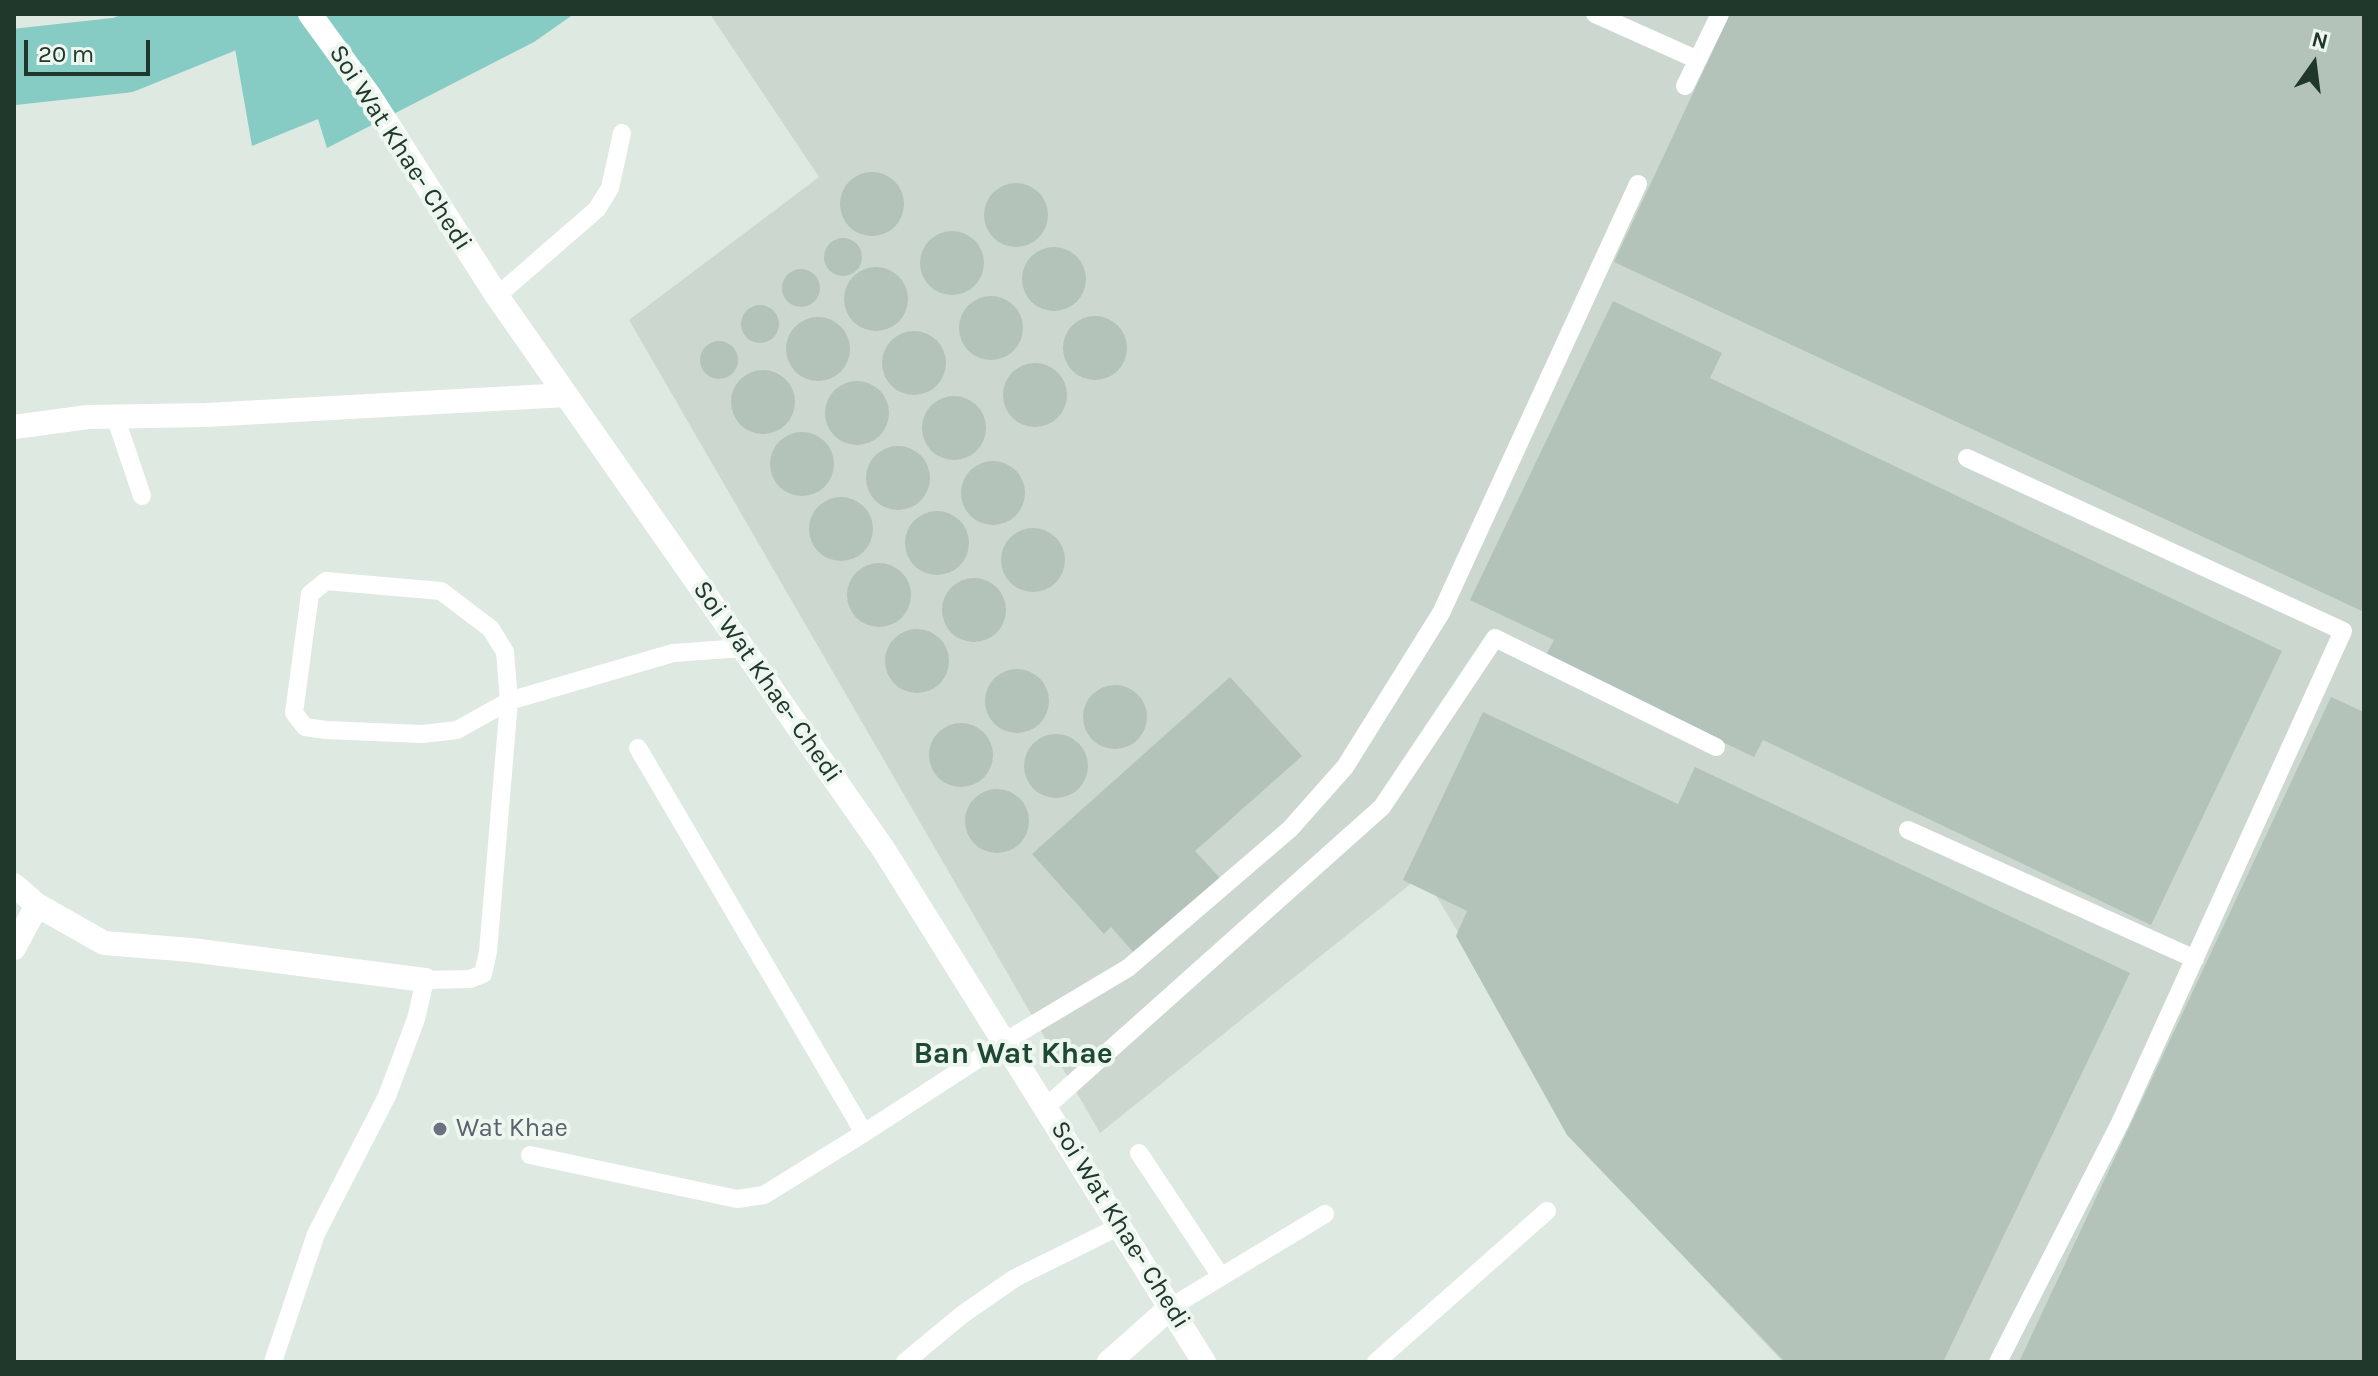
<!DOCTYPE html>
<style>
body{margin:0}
#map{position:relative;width:2378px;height:1376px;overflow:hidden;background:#dee9e1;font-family:Karla,sans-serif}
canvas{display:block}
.frame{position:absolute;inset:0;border:16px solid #20372b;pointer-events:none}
.north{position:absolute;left:2274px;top:24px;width:80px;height:80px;-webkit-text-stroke:6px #eef6f0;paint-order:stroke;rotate:14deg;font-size:22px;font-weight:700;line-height:32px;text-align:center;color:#20372b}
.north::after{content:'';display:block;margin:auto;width:28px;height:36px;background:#20372b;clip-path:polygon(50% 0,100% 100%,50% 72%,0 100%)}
.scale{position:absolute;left:24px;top:40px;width:126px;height:36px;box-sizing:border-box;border:4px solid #20372b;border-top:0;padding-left:10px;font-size:24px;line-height:28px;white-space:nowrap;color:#20372b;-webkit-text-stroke:6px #eef6f0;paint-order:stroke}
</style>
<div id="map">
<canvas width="2378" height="1376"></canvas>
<div class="frame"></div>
<div class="north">N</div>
<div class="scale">20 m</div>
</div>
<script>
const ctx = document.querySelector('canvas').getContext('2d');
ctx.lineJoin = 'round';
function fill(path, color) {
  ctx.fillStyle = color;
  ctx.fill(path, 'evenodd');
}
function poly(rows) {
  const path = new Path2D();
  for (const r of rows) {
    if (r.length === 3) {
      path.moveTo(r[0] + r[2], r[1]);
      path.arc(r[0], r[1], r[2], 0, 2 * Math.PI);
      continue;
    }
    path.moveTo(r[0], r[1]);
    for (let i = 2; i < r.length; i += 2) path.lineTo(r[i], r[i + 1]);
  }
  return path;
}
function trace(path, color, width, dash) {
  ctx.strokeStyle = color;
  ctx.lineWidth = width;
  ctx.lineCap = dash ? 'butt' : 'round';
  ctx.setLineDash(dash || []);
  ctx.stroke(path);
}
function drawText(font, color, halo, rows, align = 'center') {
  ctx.font = font + ' Karla,sans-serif';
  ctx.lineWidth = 8;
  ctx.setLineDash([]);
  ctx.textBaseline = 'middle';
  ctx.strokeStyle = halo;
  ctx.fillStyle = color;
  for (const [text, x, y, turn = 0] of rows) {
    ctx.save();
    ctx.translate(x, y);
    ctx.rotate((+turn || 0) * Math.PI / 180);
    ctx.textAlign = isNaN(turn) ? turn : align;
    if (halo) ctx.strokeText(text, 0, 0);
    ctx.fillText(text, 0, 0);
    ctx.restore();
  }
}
fill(poly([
 [710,14,2364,14,2364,1362,1783,1362,1601,1169,1423,874,1100,1133,629,320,819,177]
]), '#ccd8cf');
fill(poly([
 [229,14,574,14,534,42,327,148,318,119,252,146]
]), '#87ccc4');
trace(poly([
 [14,67,123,55,224,14]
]), '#87ccc4', 76);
fill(poly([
 [1730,14,2364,14,2364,612,1614,262],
 [872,204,32],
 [1016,215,32],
 [952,263,32],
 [843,257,19],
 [1054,279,32],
 [876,299,32],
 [801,288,19],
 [991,328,32],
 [1613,301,1722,353,1710,378,2282,651,2151,925,1763,740,1754,757,1545,657,1554,640,1470,600],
 [760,324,19],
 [1095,348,32],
 [818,349,32],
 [914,363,32],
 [719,360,19],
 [1035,395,32],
 [763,402,32],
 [857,413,32],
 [954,428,32],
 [802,464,32],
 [898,478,32],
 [993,493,32],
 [841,529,32],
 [937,543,32],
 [1033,560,32],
 [879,595,32],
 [974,610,32],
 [917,661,32],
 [1017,701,32],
 [1230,677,1302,756,1195,851,1220,878,1135,954,1111,927,1104,934,1032,854],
 [1115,717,32],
 [2331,697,2364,712,2364,1362,2019,1362],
 [1483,712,1678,804,1695,767,2130,973,1943,1362,1785,1362,1567,1135,1456,936,1467,911,1403,880],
 [961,755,32],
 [1056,766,32],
 [997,821,32]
]), '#b3c3b9');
trace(poly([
 [1595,14,1698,60],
 [1685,86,1720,14],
 [497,296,597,209,610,188,622,133],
 [115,416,142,496],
 [1967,458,2343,631,2120,1123,1998,1362],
 [638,748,864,1133,1004,1042,1128,968,1290,829,1345,767,1441,613,1638,184],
 [1908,830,2195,959],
 [1046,1107,1382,807,1495,638,1716,747],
 [1139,1153,1220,1275],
 [530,1155,737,1199,764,1195,864,1133],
 [1171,1307,1325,1214],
 [273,1362,316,1234,387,1096,416,1019,425,980,470,979,483,974,488,952,509,701,505,652,491,629,441,591,326,581,310,594,294,713,305,727,326,730,422,734,457,730,509,701,673,653,743,648],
 [905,1362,963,1314,1015,1278,1118,1227],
 [1376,1362,1547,1211]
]), '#fff', 18);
trace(poly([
 [310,14,369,95,497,296,884,850,1204,1362],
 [14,427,88,417,206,415,566,395],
 [14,885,37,905,104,943,191,950,425,980],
 [14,948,37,905],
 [1109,1362,1171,1307]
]), '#fff', 24);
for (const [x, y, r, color] of [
 [440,1129,8,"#6b7280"]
]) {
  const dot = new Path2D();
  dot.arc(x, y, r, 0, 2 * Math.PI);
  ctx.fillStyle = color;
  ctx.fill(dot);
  trace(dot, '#eef6f0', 3);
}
drawText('26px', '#20372b', '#eef6f0', [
 ["Soi Wat Khae- Chedi",400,148,57],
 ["Soi Wat Khae- Chedi",767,682,55],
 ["Soi Wat Khae- Chedi",1120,1225,58]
]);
drawText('26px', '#5b616d', '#eef6f0', [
 ["Wat Khae",456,1129]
], 'left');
drawText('bold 30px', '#1d4832', '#eef6f0', [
 ["Ban Wat Khae",1013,1054]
]);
</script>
